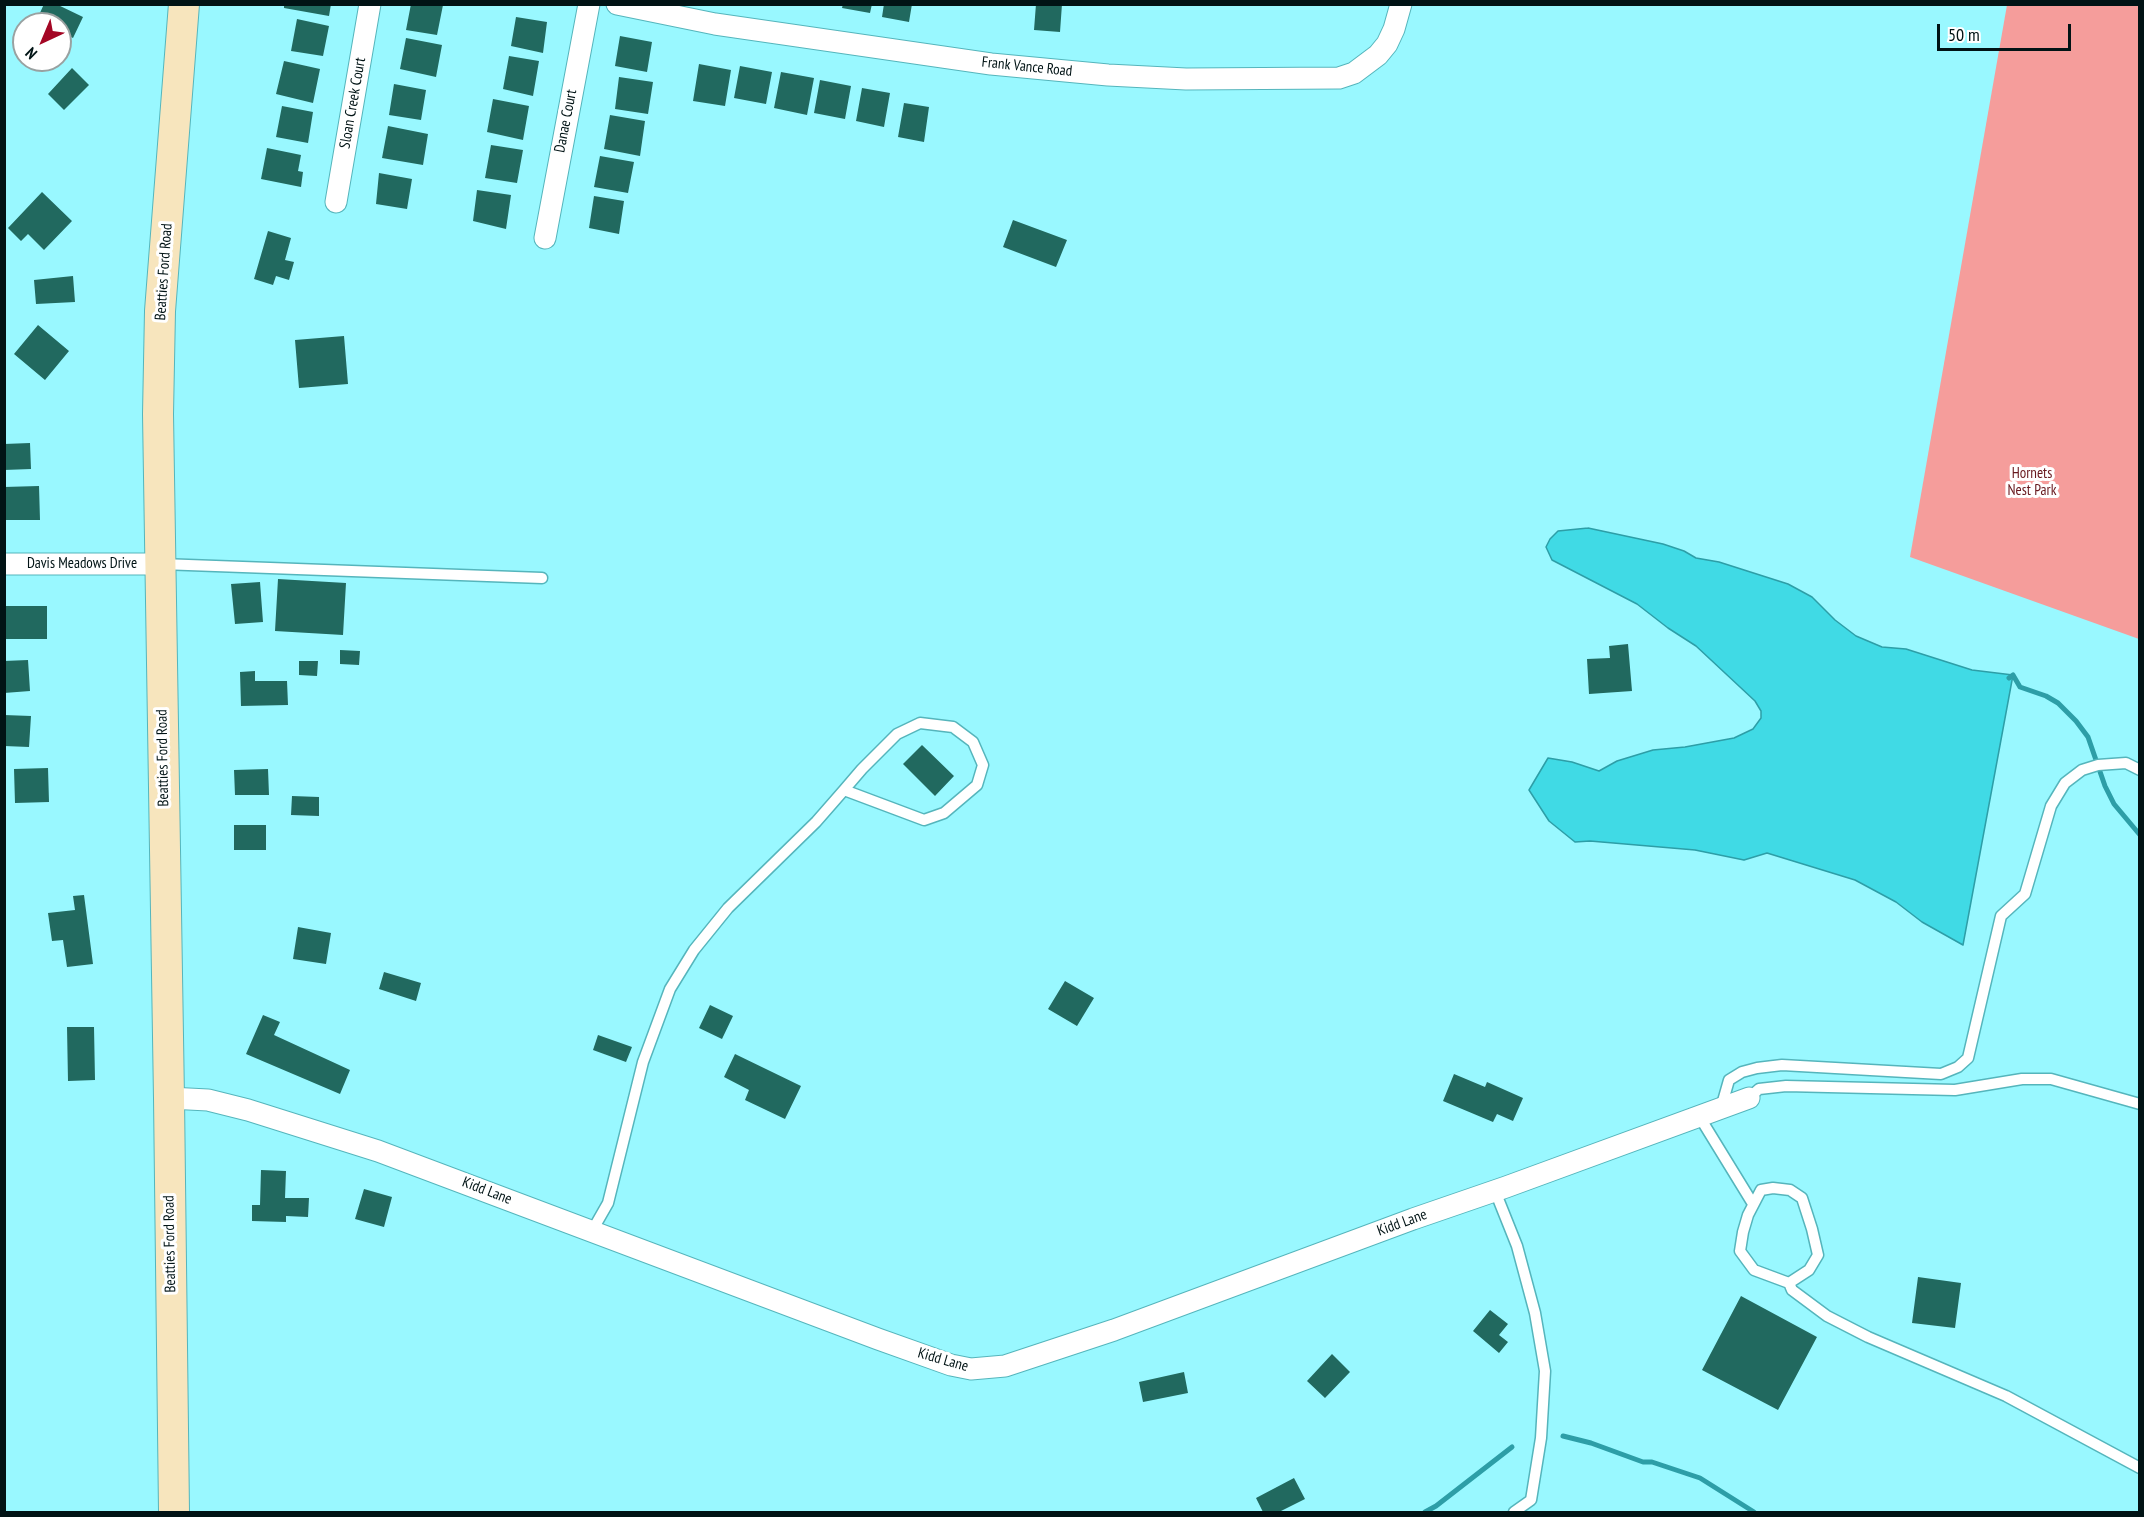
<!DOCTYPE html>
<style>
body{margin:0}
#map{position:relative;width:2144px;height:1517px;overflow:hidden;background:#99f8ff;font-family:"PT Sans Narrow",sans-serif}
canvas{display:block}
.frame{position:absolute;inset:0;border:6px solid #011315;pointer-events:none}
.north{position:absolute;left:12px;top:12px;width:60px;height:60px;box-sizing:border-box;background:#fff;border:2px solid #99a1a1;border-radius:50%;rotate:224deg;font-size:16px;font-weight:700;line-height:24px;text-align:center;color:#011315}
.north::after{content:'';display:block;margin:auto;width:21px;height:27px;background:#a40725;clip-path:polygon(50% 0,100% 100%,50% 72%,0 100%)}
.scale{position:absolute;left:1937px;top:24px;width:134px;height:27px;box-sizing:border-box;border:3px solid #011315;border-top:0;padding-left:8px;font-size:18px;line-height:21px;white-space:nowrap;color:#011315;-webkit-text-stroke:4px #fff;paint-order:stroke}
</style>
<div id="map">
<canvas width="2144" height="1517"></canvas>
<div class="frame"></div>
<div class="north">N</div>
<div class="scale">50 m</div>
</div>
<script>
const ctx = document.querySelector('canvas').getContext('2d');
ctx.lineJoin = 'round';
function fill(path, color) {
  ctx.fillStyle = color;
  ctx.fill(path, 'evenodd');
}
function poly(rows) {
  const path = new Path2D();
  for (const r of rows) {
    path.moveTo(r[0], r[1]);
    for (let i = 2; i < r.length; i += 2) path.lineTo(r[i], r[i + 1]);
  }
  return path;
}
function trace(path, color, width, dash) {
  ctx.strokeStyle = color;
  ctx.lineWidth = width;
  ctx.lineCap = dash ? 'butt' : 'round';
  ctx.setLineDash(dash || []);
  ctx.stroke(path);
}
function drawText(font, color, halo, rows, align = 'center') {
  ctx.font = font + ' "PT Sans Narrow",sans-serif';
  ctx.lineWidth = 6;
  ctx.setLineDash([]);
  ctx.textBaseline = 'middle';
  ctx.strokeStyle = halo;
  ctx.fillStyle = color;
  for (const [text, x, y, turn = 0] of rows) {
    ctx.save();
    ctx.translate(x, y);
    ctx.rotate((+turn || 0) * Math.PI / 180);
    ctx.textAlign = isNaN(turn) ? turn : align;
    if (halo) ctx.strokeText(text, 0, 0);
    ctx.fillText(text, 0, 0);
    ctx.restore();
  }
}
fill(poly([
 [2007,5,2139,5,2139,639,1910,557]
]), '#f59d9b');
const water = poly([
 [1588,528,1663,544,1684,551,1696,558,1719,562,1788,584,1812,597,1835,620,1856,636,1882,647,1906,649,1972,670,2013,675,1963,945,1922,922,1896,902,1855,880,1767,853,1744,860,1695,850,1590,841,1575,842,1549,821,1529,790,1548,758,1572,762,1599,771,1617,761,1653,750,1685,747,1734,738,1753,729,1761,718,1761,711,1755,701,1696,646,1668,628,1637,604,1552,560,1546,547,1550,539,1558,531,1588,528]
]);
fill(water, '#40dae5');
trace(water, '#2d9ea7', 1.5);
trace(poly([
 [2009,678,2013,675,2020,687,2046,696,2058,703,2076,721,2088,737,2105,786,2114,804,2140,835],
 [1563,1436,1591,1443,1643,1462,1652,1462,1700,1478,1754,1512],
 [1425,1512,1436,1506,1512,1447]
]), '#2d9ea7', 5);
fill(poly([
 [44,4,56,4,83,17,73,38,60,32,60,24,35,24],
 [284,4,331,4,329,16,284,8],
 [411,4,443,5,437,35,406,30],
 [843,4,872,4,870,13,842,8],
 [884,4,912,4,909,22,882,17],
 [1036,4,1062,4,1060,32,1034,30],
 [516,17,547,22,543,53,511,46],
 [297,19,329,26,323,56,291,51],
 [620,36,652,42,647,72,615,66],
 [406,38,442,45,436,77,400,69],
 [509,56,539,61,533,96,503,89],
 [284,61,320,69,313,103,276,94],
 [699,64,731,70,725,106,693,101],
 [740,66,772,72,766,104,734,98],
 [72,68,89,85,64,110,48,94],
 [781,72,814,78,807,115,774,108],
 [619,77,653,82,648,114,615,109],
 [820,80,851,86,845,119,814,113],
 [394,84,426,90,421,120,389,115],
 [862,88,890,93,884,127,856,121],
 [493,99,529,106,523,140,487,132],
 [904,103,929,107,924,142,898,137],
 [282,106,313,112,308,143,276,137],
 [610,115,645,121,640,156,604,149],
 [388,126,428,134,423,165,382,158],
 [491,145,523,150,517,183,485,178],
 [267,148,301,155,298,171,303,172,301,187,261,179],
 [600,156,634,162,628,193,594,187],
 [379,173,412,179,407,209,376,204],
 [477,190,511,195,506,229,473,221],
 [42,192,72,221,44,250,28,234,21,241,8,228],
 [594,196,624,201,619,234,589,228],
 [1013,220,1067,240,1056,267,1003,247],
 [268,231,291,238,285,260,294,262,289,280,276,276,273,285,254,279],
 [73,276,75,302,36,304,34,280],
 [38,325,69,351,45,380,14,354],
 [344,336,348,384,299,388,295,340],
 [30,443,31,469,4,470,4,444],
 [39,486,40,520,4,520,4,487],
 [278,579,346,583,343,635,275,631],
 [260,582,263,622,235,624,231,584],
 [4,606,47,606,47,639,4,639],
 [1628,644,1632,691,1589,694,1587,659,1610,658,1609,646],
 [340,650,360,651,359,665,340,664],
 [28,660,30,691,4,693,4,661],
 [299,661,318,661,317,676,299,675],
 [255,671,255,681,287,681,288,705,241,706,240,672],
 [4,715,31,716,29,747,4,746],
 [922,745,954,776,935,796,903,764],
 [48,768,49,802,15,803,14,769],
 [268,769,269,795,235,795,234,770],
 [292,796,319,797,319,816,291,815],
 [234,825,266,825,266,850,234,850],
 [84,895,93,964,67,967,63,940,52,941,48,913,75,910,73,896],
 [298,927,331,933,326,964,293,959],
 [384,972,421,983,416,1001,379,989],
 [1065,981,1094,998,1077,1026,1048,1009],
 [710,1005,733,1016,722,1039,699,1028],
 [263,1015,280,1022,274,1035,350,1070,340,1094,246,1054],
 [67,1027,94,1027,95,1080,68,1081],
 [598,1035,632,1047,626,1062,593,1050],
 [735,1054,801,1086,785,1119,745,1100,749,1090,724,1077],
 [1454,1074,1485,1087,1487,1082,1523,1098,1513,1121,1497,1114,1493,1122,1443,1101],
 [261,1170,286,1171,285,1198,309,1198,308,1217,286,1216,286,1222,252,1221,252,1205,260,1205],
 [364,1189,392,1197,384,1227,355,1219],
 [1918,1277,1961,1283,1955,1328,1912,1323],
 [1741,1296,1817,1337,1778,1410,1702,1370],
 [1490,1310,1508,1324,1499,1335,1508,1342,1499,1353,1473,1331],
 [1332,1354,1350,1372,1325,1398,1307,1381],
 [1184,1372,1188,1393,1143,1402,1139,1382],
 [1294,1478,1305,1499,1279,1512,1263,1512,1256,1498]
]), '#21695f');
const service = poly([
 [161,564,542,578],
 [1749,1098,1759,1089,1786,1086,1955,1090,2022,1079,2051,1079,2140,1104],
 [1721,1108,1729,1080,1742,1072,1757,1068,1782,1065,1941,1074,1958,1067,1968,1058,2001,916,2025,894,2051,806,2065,783,2082,770,2098,765,2126,763,2140,770],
 [1699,1116,1753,1204],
 [1495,1191,1517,1246,1535,1313,1545,1371,1541,1438,1531,1500,1514,1512],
 [592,1231,608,1203,643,1062,670,989,694,950,728,908,816,822,844,790,862,769,897,734,920,723,953,727,973,742,983,765,977,785,944,813,924,820,844,790],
 [1789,1283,1809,1270,1818,1255,1812,1229,1802,1198,1790,1190,1773,1188,1761,1190,1748,1215,1743,1232,1740,1251,1754,1270,1789,1283,1792,1290,1827,1316,1868,1337,2006,1396,2140,1468]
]);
const minor = poly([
 [617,4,715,24,991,64,1108,75,1186,79,1339,78,1354,73,1378,55,1387,44,1394,29,1401,4],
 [336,202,370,4],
 [545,238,589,4],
 [4,564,159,564],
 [169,1098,208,1100,248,1110,378,1151,878,1339,951,1365,971,1369,1005,1366,1114,1330,1413,1219,1506,1187,1749,1098]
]);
const secondary = poly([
 [174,1512,169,1098,158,414,160,311,184,4]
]);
trace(service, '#55b5bc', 13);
trace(minor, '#55b5bc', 23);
trace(secondary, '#55b5bc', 32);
trace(service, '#fff', 10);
trace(minor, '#fff', 21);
trace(secondary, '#f7e5bd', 30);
drawText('15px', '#011315', '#fff', [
 ["Frank Vance Road",1027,67,6],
 ["Sloan Creek Court",353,103,-80],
 ["Danae Court",566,121,-79],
 ["Beatties Ford Road",164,272,-86],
 ["Davis Meadows Drive",82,564],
 ["Beatties Ford Road",163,758,-91],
 ["Kidd Lane",487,1191,21],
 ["Kidd Lane",1402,1223,-20],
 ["Beatties Ford Road",170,1244,-91],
 ["Kidd Lane",943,1360,16]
]);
drawText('15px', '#68191e', '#fff', [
 ["Hornets",2032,474],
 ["Nest Park",2032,491]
]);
</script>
